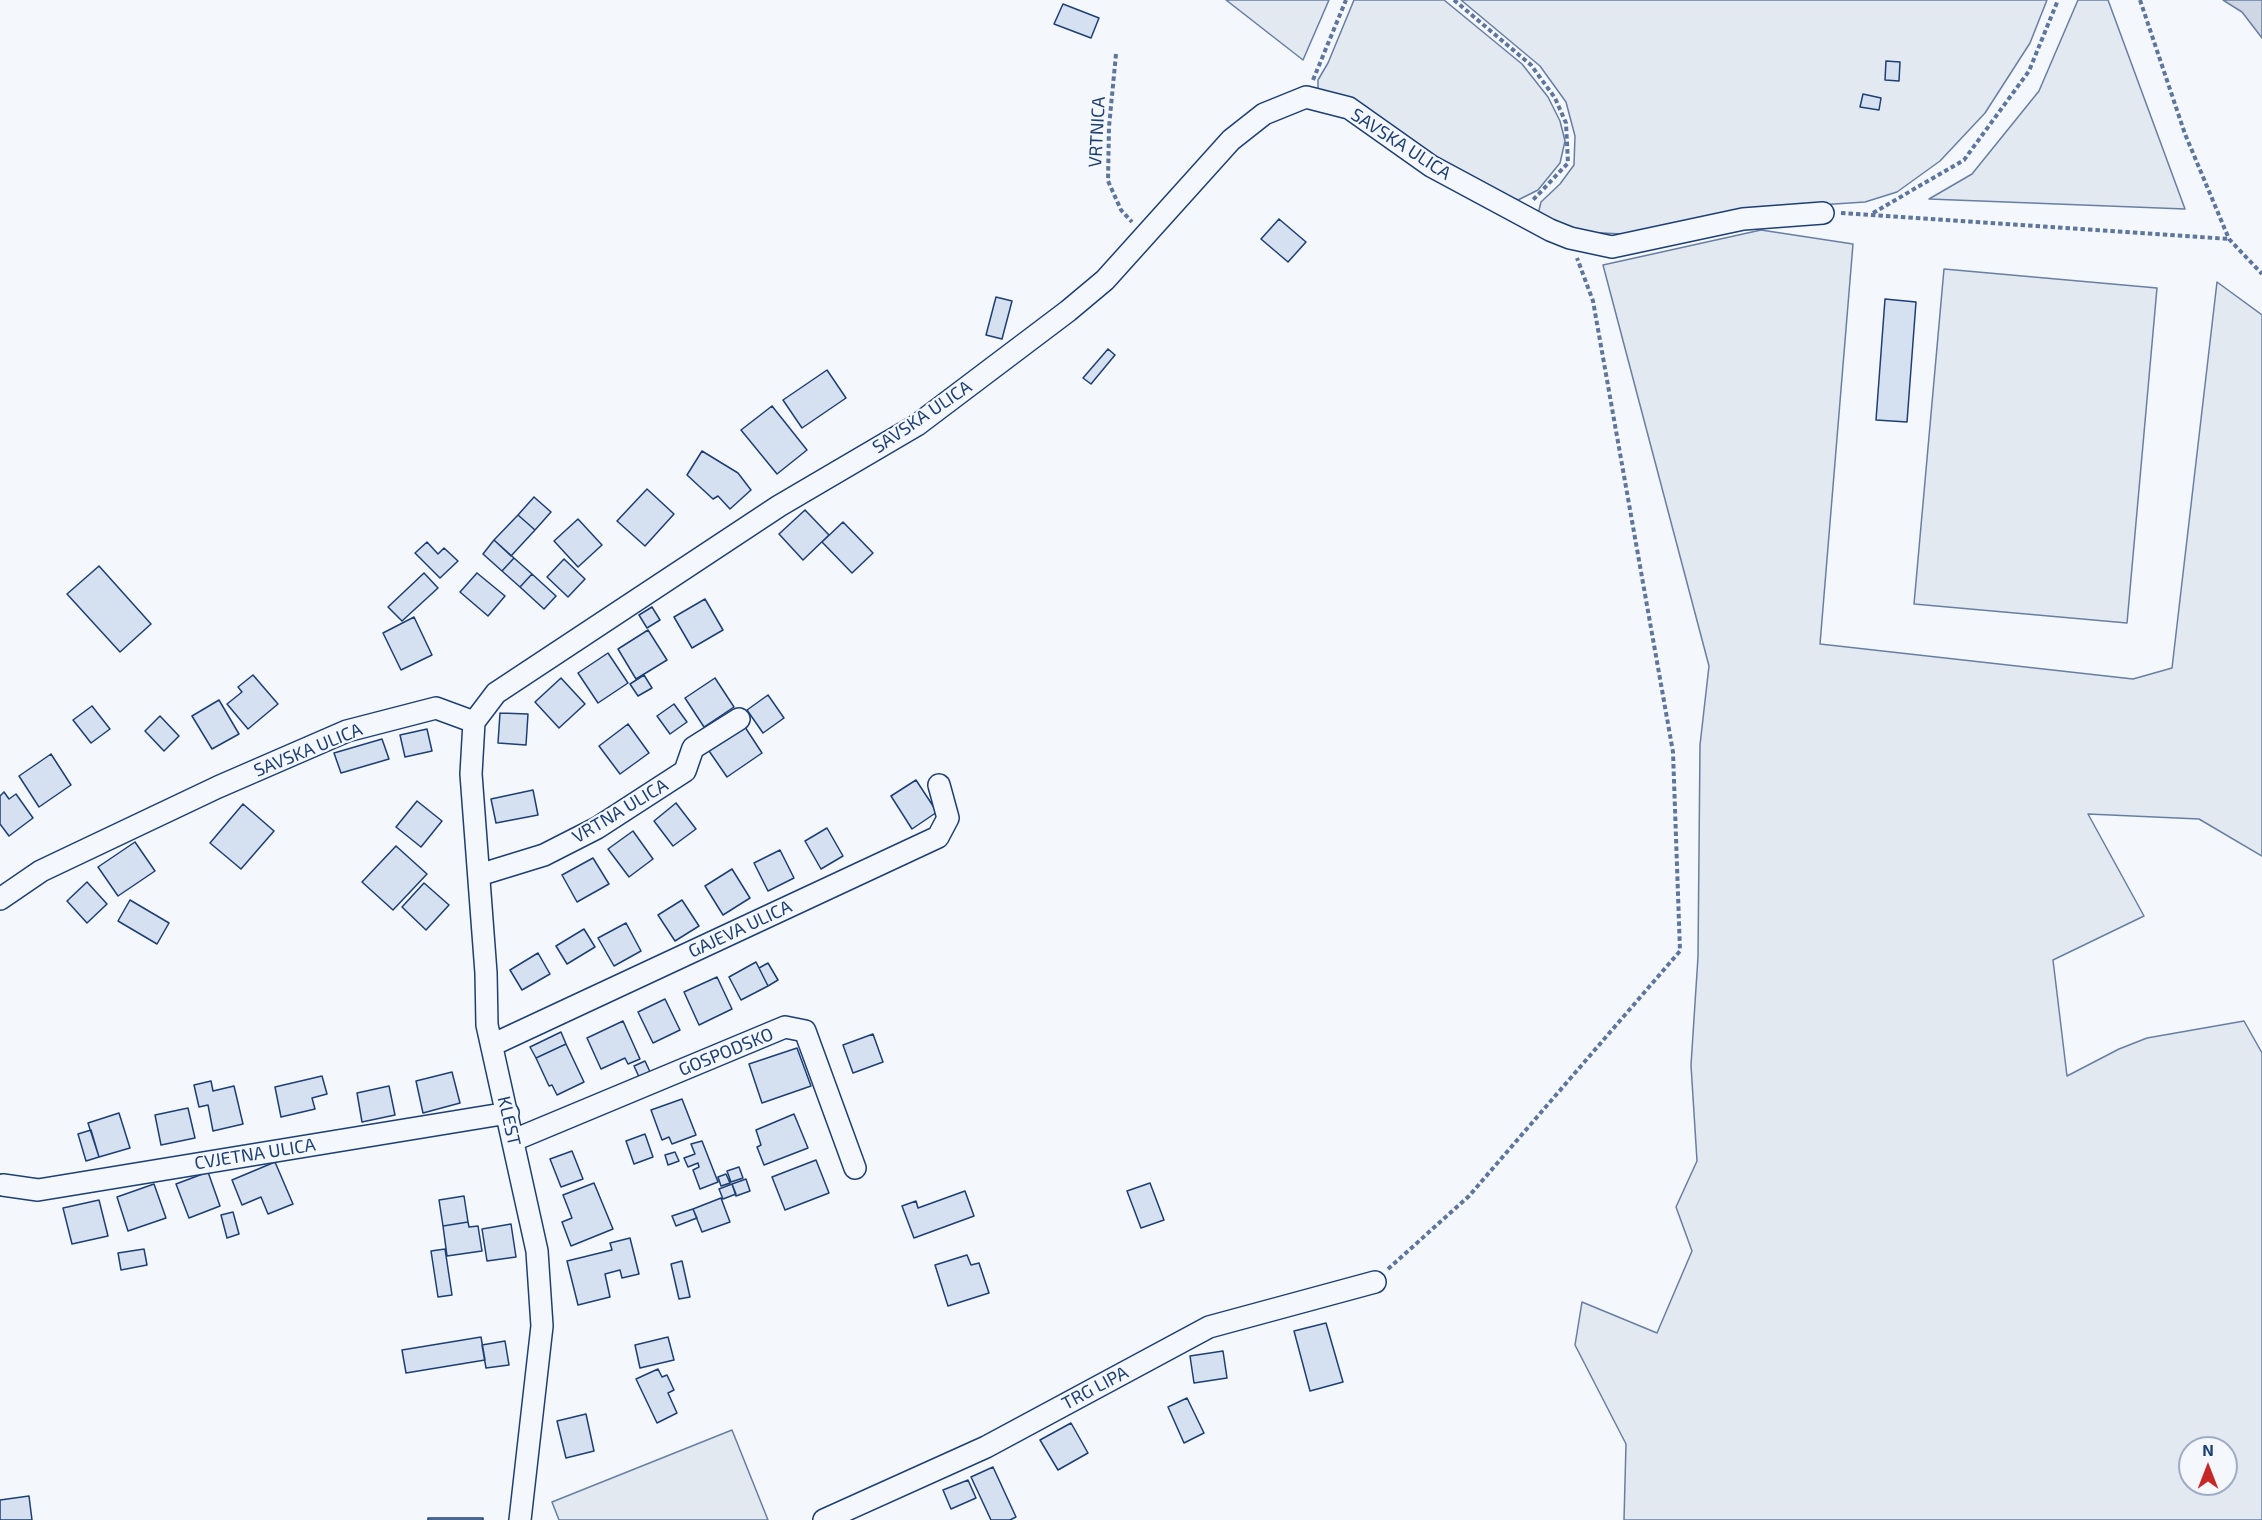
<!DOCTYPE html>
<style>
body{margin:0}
#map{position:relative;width:2262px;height:1520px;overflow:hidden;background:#f4f7fb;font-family:"Exo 2",sans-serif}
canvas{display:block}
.north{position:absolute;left:2178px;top:1436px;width:60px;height:60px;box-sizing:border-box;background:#f4f7fb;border:2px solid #9eadc5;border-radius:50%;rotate:0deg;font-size:16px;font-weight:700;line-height:24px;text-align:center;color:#1d3f73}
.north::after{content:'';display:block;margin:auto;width:21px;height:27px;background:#c62828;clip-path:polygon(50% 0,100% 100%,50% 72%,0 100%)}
</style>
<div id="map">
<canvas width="2262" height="1520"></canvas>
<div class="north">N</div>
</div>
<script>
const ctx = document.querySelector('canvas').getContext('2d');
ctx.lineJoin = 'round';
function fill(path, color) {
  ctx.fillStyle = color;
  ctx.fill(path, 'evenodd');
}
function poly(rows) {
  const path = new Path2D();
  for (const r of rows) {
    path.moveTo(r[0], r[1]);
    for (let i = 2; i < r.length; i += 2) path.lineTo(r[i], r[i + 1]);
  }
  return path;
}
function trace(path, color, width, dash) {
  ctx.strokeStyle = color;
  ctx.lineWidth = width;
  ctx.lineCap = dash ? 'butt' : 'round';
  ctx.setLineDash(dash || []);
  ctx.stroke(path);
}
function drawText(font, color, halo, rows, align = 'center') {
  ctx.font = font + ' "Exo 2",sans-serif';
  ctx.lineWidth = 4.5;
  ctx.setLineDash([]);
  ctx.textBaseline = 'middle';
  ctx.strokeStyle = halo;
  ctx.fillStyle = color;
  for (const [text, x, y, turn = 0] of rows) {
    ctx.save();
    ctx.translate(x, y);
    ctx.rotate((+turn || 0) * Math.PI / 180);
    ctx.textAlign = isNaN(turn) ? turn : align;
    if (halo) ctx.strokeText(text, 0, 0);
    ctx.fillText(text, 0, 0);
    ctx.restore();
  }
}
const green = poly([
 [1226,0,1329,0,1303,60,1226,0],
 [1354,0,1444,0,1522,64,1548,97,1560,121,1565,141,1560,163,1538,190,1518,200,1469,179,1318,89,1318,80,1328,63,1354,0],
 [1461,0,2047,0,2030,43,1985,113,1940,161,1897,192,1865,202,1742,210,1623,234,1582,232,1538,214,1541,202,1560,184,1574,165,1575,136,1566,102,1540,66,1461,0],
 [2078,0,2108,0,2185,209,1929,199,1972,174,2039,91,2078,0],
 [1761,230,1853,244,1820,644,2133,679,2172,668,2217,282,2262,315,2262,856,2199,819,2088,814,2144,916,2053,960,2067,1076,2119,1049,2147,1038,2244,1021,2262,1053,2262,1520,1624,1520,1626,1444,1575,1345,1582,1302,1657,1333,1692,1251,1676,1207,1697,1161,1691,1065,1698,957,1700,745,1709,666,1603,265,1761,230],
 [2190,1448,2226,1448,2226,1484,2190,1484,2190,1448],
 [1944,269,2157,288,2127,623,1914,604,1944,269],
 [732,1430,768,1520,559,1520,552,1502,732,1430]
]);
fill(green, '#e3e9f0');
trace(green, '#687fa3', 1.5);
const water = poly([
 [2223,0,2262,0,2262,38,2242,12,2223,0]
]);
fill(water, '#cfd7e4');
trace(water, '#687fa3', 1.5);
const building = poly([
 [1063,4,1099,18,1091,38,1054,24,1063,4],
 [1886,61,1900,62,1899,81,1885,80,1886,61],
 [1863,94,1881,98,1879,110,1860,107,1863,94],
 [1279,219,1306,242,1288,262,1261,239,1279,219],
 [996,297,1012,301,1002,339,986,335,996,297],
 [1885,299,1916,302,1907,422,1876,420,1885,299],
 [1108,349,1115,355,1091,384,1083,378,1108,349],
 [827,370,846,398,802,428,783,400,827,370],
 [772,406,807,450,777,474,741,430,772,406],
 [702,451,738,473,751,490,730,509,718,496,713,499,687,475,702,451],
 [647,489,674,514,645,546,617,521,647,489],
 [534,497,551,512,535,530,518,515,534,497],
 [805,510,829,535,803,560,779,534,805,510],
 [518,515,535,530,511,556,494,540,518,515],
 [578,519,602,545,578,567,554,541,578,519],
 [843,522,873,553,852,573,822,542,843,522],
 [494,540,514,558,502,571,483,554,494,540],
 [427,542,438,554,444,548,458,561,440,578,415,553,427,542],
 [514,558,532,574,520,587,502,571,514,558],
 [564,559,585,579,568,597,547,577,564,559],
 [99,566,151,624,120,652,67,594,99,566],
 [424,573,438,588,402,621,388,607,424,573],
 [477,573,505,596,488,616,460,592,477,573],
 [532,574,556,596,544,609,520,587,532,574],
 [705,599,723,630,692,648,674,617,705,599],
 [652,607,660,620,647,628,639,615,652,607],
 [414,617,432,655,401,670,383,633,414,617],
 [648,630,667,660,636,679,618,649,648,630],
 [608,653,628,683,598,703,578,673,608,653],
 [253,675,278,704,248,729,227,704,242,692,238,687,253,675],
 [644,675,652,688,638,696,630,684,644,675],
 [561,678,585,704,559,728,535,702,561,678],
 [715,678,734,707,704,727,685,698,715,678],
 [768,695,784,718,763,733,747,710,768,695],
 [219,700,239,734,212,749,192,716,219,700],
 [674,704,687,722,670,734,657,716,674,704],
 [92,706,110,729,91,743,73,720,92,706],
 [500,713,528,714,526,745,498,743,500,713],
 [160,716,179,736,164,751,145,731,160,716],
 [628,724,649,753,620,774,599,746,628,724],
 [743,724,762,753,727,777,707,748,743,724],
 [427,729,432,751,405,757,400,735,427,729],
 [382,739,389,759,341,773,334,753,382,739],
 [51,754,71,785,39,807,19,776,51,754],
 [916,780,937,812,912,829,891,796,916,780],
 [533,790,538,815,496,823,491,799,533,790],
 [4,792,9,799,16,794,33,818,9,836,0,824,0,796,4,792],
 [417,801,442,821,421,847,396,827,417,801],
 [676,803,696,829,673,846,654,821,676,803],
 [243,804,274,831,241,869,210,843,243,804],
 [827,828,843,856,821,869,805,841,827,828],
 [633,831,653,859,629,877,608,849,633,831],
 [135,842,155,871,118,896,98,867,135,842],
 [396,846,427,874,393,910,362,882,396,846],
 [780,850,794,878,768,891,754,863,780,850],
 [593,858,609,884,577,902,562,875,593,858],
 [732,869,750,898,723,915,705,886,732,869],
 [87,882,107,904,87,923,67,901,87,882],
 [424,883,449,905,426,930,402,907,424,883],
 [130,900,169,923,157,944,118,921,130,900],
 [682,900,699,926,675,941,658,915,682,900],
 [626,923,641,951,614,966,598,938,626,923],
 [584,929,595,947,567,964,556,946,584,929],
 [538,953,550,974,522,990,510,970,538,953],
 [756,962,768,986,741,1000,729,977,756,962],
 [768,963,778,980,768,986,759,968,768,963],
 [717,977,732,1009,699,1025,684,992,717,977],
 [665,999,680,1030,653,1043,638,1012,665,999],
 [623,1021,640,1059,628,1064,625,1058,601,1069,587,1038,623,1021],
 [561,1032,566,1044,536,1058,530,1047,561,1032],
 [873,1034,883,1062,853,1073,843,1045,873,1034],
 [566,1044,584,1082,557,1095,552,1085,549,1086,536,1058,566,1044],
 [797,1048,811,1086,762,1103,749,1064,797,1048],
 [645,1061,651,1074,640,1079,634,1066,645,1061],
 [452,1072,460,1103,423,1113,416,1081,452,1072],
 [322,1076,327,1094,312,1098,315,1109,281,1117,275,1087,322,1076],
 [211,1081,213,1091,234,1086,243,1124,213,1131,208,1105,199,1107,194,1085,211,1081],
 [389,1086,395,1115,362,1122,357,1093,389,1086],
 [682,1099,696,1135,672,1144,669,1137,662,1140,651,1110,682,1099],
 [188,1108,195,1138,161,1145,155,1115,188,1108],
 [119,1113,130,1148,99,1157,88,1123,119,1113],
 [794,1114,808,1148,764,1165,757,1147,761,1145,756,1130,794,1114],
 [91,1130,99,1157,86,1161,78,1134,91,1130],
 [645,1134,653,1157,634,1164,626,1141,645,1134],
 [702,1141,718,1182,700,1189,693,1170,699,1167,698,1163,688,1167,684,1158,695,1154,691,1144,702,1141],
 [572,1151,583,1179,561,1187,550,1159,572,1151],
 [675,1152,679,1161,668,1165,665,1155,675,1152],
 [816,1160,829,1193,785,1210,772,1177,816,1160],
 [275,1162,293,1204,268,1214,261,1197,242,1205,232,1180,275,1162],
 [739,1167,743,1178,731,1182,727,1171,739,1167],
 [208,1172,220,1206,189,1218,176,1184,208,1172],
 [726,1174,730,1183,721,1186,718,1177,726,1174],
 [746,1179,750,1191,736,1196,732,1184,746,1179],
 [594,1183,613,1229,571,1246,562,1222,572,1218,563,1195,594,1183],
 [1150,1183,1164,1220,1141,1228,1127,1191,1150,1183],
 [154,1184,166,1218,128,1231,117,1197,154,1184],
 [732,1184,736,1194,723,1199,719,1189,732,1184],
 [965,1191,974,1216,914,1238,902,1206,916,1201,918,1208,965,1191],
 [464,1196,468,1222,443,1226,439,1200,464,1196],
 [721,1198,730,1222,702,1232,693,1209,721,1198],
 [99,1200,108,1236,72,1244,63,1208,99,1200],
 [693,1209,697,1218,676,1226,672,1216,693,1209],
 [233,1212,239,1234,227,1238,221,1215,233,1212],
 [468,1222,469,1227,478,1226,482,1251,447,1256,443,1226,468,1222],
 [511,1224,516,1257,487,1261,482,1229,511,1224],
 [630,1238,639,1274,622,1278,620,1270,605,1274,610,1297,578,1305,567,1261,612,1250,610,1243,630,1238],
 [144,1249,147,1265,121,1270,118,1253,144,1249],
 [445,1249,452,1295,438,1297,431,1251,445,1249],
 [967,1255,971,1265,979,1263,989,1293,948,1306,935,1265,967,1255],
 [682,1261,690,1297,679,1299,671,1264,682,1261],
 [1326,1323,1343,1382,1310,1391,1294,1331,1326,1323],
 [481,1337,485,1360,406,1373,402,1350,481,1337],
 [668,1337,674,1360,640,1368,635,1345,668,1337],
 [505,1341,509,1365,486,1368,482,1345,505,1341],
 [1223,1351,1227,1378,1194,1383,1190,1356,1223,1351],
 [658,1369,662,1377,667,1375,674,1390,668,1393,677,1413,657,1423,636,1379,658,1369],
 [1187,1398,1204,1433,1184,1443,1168,1407,1187,1398],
 [586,1414,594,1451,566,1458,557,1421,586,1414],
 [1071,1423,1088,1453,1058,1470,1040,1440,1071,1423],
 [993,1467,1016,1517,1010,1520,991,1520,971,1477,993,1467],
 [968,1480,976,1498,951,1509,943,1490,968,1480],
 [29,1496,32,1520,0,1520,0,1500,29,1496],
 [428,1518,483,1518,483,1520,428,1520,428,1518]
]);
fill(building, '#d5e0f0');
trace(building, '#1d3f73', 1.5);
const minor = poly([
 [474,722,496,693,779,506,917,425,1068,311,1105,280,1231,140,1264,114,1306,97,1349,108,1431,166,1550,230,1570,238,1612,247,1743,219,1823,213],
 [474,722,471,774,486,973,487,1025,537,1251,542,1326,520,1520],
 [479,875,544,855,597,828,685,771,693,748,739,719],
 [0,899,41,871,218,787,347,731,436,708,474,722],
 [492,1045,938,837,948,818,939,785],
 [514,1140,785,1027,805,1031,855,1168],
 [3,1185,38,1190,508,1113],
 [824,1520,986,1447,1209,1327,1375,1282]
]);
trace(minor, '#1d3f73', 24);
trace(poly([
 [1454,0,1531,65,1555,98,1566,123,1568,163,1533,200],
 [2140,0,2185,134,2229,239,2262,274],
 [1116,54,1109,127,1108,181,1121,210,1132,222],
 [1313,80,1346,0],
 [1841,213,2229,239],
 [1873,213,1964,160,2029,71,2058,0],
 [1388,1269,1469,1196,1680,951,1673,752,1593,301,1577,258]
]), '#5e769c', 4, [4.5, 3]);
trace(minor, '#f4f7fb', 21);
drawText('18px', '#1d3f73', '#f4f7fb', [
 ["VRTNICA",1097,132,-87],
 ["SAVSKA ULICA",1401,144,33],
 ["SAVSKA ULICA",922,417,-34],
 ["SAVSKA ULICA",308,750,-22],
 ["VRTNA ULICA",620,811,-31],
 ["GAJEVA ULICA",740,929,-25],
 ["GOSPODSKO",726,1052,-22],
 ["KLEST",509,1121,77],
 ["CVJETNA ULICA",255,1154,-9],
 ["TRG LIPA",1095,1388,-28]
]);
</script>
